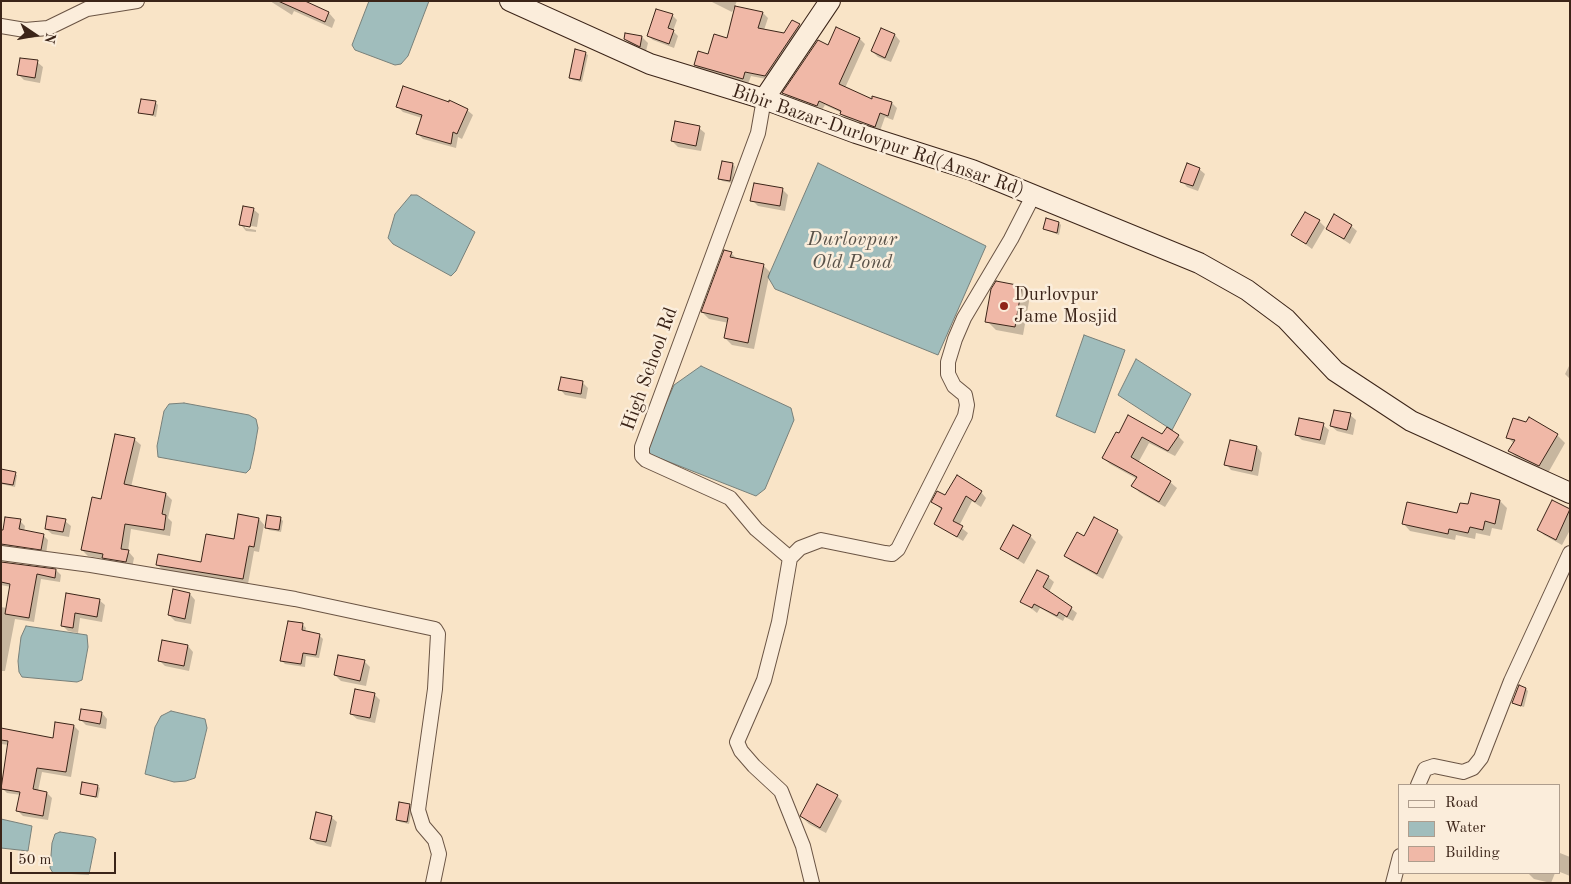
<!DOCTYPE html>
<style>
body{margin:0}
#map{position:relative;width:1571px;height:884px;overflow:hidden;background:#f9e4c7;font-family:"Old Standard TT",serif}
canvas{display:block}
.frame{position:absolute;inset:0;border:2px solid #3b2418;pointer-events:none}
.legend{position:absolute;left:1398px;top:784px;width:162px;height:90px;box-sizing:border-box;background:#fbeddb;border:1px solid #ae9d8d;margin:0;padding:6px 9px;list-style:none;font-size:15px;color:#3b2418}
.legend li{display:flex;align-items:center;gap:10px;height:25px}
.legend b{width:25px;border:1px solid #ae9d8d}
.north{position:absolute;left:10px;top:10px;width:50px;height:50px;-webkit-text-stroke:4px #fbeddb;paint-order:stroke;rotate:102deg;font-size:14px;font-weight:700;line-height:20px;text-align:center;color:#3b2418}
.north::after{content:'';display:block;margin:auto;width:18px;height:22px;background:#3b2418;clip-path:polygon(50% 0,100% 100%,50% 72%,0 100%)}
.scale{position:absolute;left:10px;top:852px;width:106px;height:22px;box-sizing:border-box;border:2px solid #3b2418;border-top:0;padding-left:6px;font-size:15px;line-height:18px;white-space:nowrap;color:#3b2418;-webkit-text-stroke:4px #fbeddb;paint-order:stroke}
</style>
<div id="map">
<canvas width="1571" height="884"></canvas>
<div class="frame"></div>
<ul class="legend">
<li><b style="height:6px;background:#fbeddb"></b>Road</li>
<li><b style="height:14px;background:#a0bdbc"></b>Water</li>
<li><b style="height:14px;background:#f0b8a7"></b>Building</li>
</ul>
<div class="north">N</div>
<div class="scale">50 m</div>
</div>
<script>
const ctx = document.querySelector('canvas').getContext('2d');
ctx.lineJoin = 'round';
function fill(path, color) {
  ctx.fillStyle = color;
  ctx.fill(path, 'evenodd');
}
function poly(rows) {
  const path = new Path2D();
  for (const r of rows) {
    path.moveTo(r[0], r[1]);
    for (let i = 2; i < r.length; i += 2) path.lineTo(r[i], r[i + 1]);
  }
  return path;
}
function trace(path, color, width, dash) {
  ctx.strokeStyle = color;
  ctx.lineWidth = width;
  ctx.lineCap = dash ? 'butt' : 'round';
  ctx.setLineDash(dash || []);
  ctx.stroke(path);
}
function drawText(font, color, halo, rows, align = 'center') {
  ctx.font = font + ' "Old Standard TT",serif';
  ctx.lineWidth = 5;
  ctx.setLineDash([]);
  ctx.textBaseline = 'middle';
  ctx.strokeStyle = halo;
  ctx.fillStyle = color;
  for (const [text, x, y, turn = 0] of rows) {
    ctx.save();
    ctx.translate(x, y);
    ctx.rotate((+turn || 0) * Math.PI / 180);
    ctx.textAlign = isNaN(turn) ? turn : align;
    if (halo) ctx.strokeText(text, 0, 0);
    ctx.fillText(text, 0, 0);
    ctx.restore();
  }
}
const water = poly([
 [369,1,429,1,408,56,401,64,395,65,355,50,352,45,369,1],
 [818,163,986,246,938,355,775,289,768,277,818,163],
 [411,195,417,195,475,232,456,271,451,276,393,244,388,238,395,214,411,195],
 [1084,335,1125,350,1095,433,1056,416,1084,335],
 [1136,359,1191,394,1172,430,1118,395,1136,359],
 [701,366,791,408,794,420,765,489,756,496,649,454,649,443,674,385,701,366],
 [184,403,249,415,256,419,258,428,254,451,250,469,246,473,158,457,157,446,164,411,169,404,184,403],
 [26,626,87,635,88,647,82,680,77,682,22,677,19,672,18,661,21,637,26,626],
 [171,711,205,719,207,728,195,778,186,781,174,782,145,774,155,727,161,716,171,711],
 [1,819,32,826,28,851,1,848,1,819],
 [60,832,93,837,96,839,89,874,53,873,50,868,52,843,55,834,60,832]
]);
fill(water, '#a0bdbc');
trace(water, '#78807a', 1);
fill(poly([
 [270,1,302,1,329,13,335,20,332,28,294,11,292,15],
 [710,1,737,1,732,12],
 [736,7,763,13,768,18,764,30,785,34,792,21,805,30,771,80,751,76,748,84,700,70,695,65,728,40],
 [672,15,677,20,673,31,678,36,674,48,653,40,648,36],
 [881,30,895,35,900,41,891,62,878,57,872,51],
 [626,34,642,37,648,43,646,51,631,45,625,39],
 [860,39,865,44,845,88,872,101,892,103,897,108,893,120,885,117,880,131,846,119,842,113,825,105,822,110,789,98,784,93,829,46],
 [585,53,588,55,582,82,573,80,570,78],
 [37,62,43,67,40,83,24,80,19,75],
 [155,102,158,105,156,117,140,112],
 [397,106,467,110,473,115,462,139,458,137,456,148,423,139,418,134,422,118,403,112],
 [699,128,705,133,701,151,678,147,672,141],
 [733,164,735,167,732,183,722,181,720,179],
 [1199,169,1205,174,1198,191,1187,187,1182,181],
 [783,190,788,195,785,211,758,206,752,200],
 [253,209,259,214,257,227,245,225,245,228,256,230,256,232,246,231,241,225],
 [1319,221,1325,227,1312,249,1293,235],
 [1059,223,1061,225,1059,235,1044,229],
 [1351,226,1357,231,1350,244,1327,229],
 [731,253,738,260,763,265,770,272,754,349,732,345,725,338,729,323,709,319,702,312],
 [1021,287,1030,296,1023,335,996,330,987,321],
 [1570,364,1570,379,1565,374],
 [583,383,588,388,586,399,565,395,560,389],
 [1350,415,1356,420,1353,435,1337,431,1331,426],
 [1323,425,1329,430,1325,445,1302,440,1296,434],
 [1116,433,1178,436,1184,442,1175,456,1149,443,1138,463,1170,482,1177,488,1165,507,1139,492,1133,485,1137,479,1110,464,1103,458],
 [1557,435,1565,443,1548,473,1518,459,1510,451,1514,444,1508,437],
 [134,439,141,445,131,487,166,494,172,500,168,518,172,522,170,536,131,529,128,551,134,558,132,568,110,564,105,559,88,556,82,550,101,500],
 [1231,442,1257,447,1262,453,1258,476,1231,470,1226,464],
 [1,471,17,475,15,487,1,484],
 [981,492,986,498,981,507,972,501,959,526,968,533,963,541,935,524,942,510,933,502,945,496],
 [1472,495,1500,501,1507,508,1502,530,1492,528,1490,536,1476,533,1475,539,1456,535,1455,540,1410,531,1403,523,1458,514,1469,506],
 [1569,510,1570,530,1562,545,1544,535,1538,529],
 [280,518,283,521,281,532,269,530,264,525,259,552,254,551,248,584,163,570,157,565,202,563,235,540,259,519,266,527],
 [20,521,25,526,24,532,43,535,48,540,46,554,1,552,1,531,4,531],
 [65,521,71,526,69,537,52,534,46,529],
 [1117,531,1123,537,1103,579,1071,561,1065,556,1085,537],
 [1030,536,1036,542,1024,564,1001,549],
 [1,562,56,570,61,575,60,582,41,579,34,622,15,619,5,671,1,671,1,607,7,608,11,587,1,585],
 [1048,577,1054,582,1049,592,1077,613,1073,621,1065,617,1063,621,1040,608,1037,613,1022,601],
 [190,594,195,600,191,624,175,621,169,615],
 [67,595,99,600,105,605,102,622,80,618,78,633,68,631,62,625],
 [302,624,306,628,305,632,319,635,323,639,319,658,306,656,305,667,285,664,281,660],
 [188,646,193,652,189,671,165,666,160,661],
 [364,661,370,667,366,686,341,681,335,675],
 [1526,689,1528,691,1524,707,1516,705,1513,703],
 [374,694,380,700,375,723,357,719,351,714],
 [102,713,107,719,106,729,86,725,81,720],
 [74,726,79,731,71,777,42,772,38,791,47,793,52,798,48,820,23,816,18,811,21,795,7,793,2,788,9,745,1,744,1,730,54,740],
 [97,786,100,788,98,798,81,793],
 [837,796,842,801,826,833,809,824,803,818,802,816],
 [409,805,412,808,409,824,400,822,397,820],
 [331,817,337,822,331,847,317,844,311,839],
 [1560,853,1570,857,1570,876,1560,872],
 [1528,873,1555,873,1551,883,1534,879]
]), '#0003');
const building = poly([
 [278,1,305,1,329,12,325,22,278,1],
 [735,6,763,12,758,28,784,33,792,20,800,24,765,76,745,72,743,79,694,65,698,51,708,54,714,34,727,38,735,6],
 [656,9,673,14,668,28,674,30,669,44,647,36,656,9],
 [836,27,860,38,839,84,872,99,872,96,892,102,888,116,880,113,875,127,840,114,841,111,819,101,817,106,782,93,818,40,828,45,836,27],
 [881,28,895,34,885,58,871,51,881,28],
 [625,33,642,36,640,47,624,39,625,33],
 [575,49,586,52,580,80,569,78,575,49],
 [20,58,38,60,35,78,17,75,20,58],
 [403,86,449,102,449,100,468,109,457,134,453,132,451,144,416,134,422,115,396,107,403,86],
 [141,99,156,101,153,115,138,113,141,99],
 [675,121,700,126,696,146,671,141,675,121],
 [722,161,733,163,730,181,718,179,722,161],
 [1187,163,1200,168,1193,186,1180,182,1187,163],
 [754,183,783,188,780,206,750,201,754,183],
 [243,206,254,208,250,227,239,225,243,206],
 [1305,212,1320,220,1306,244,1291,235,1305,212],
 [1334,214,1352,225,1344,239,1326,229,1334,214],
 [1046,218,1059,222,1057,233,1043,229,1046,218],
 [724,250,732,252,730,257,764,264,748,343,724,338,728,318,701,312,724,250],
 [996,281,1022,286,1015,327,985,322,991,289,996,281],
 [561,377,583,381,581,394,558,390,561,377],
 [1334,410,1351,413,1347,430,1330,426,1334,410],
 [1128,415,1162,434,1167,427,1179,435,1168,451,1142,437,1131,457,1171,481,1159,502,1131,486,1137,477,1102,458,1116,432,1119,433,1128,415],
 [1529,417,1558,434,1539,466,1508,451,1515,440,1506,438,1513,418,1526,422,1529,417],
 [1299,418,1324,423,1320,440,1295,435,1299,418],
 [115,434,135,438,124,484,166,493,162,514,166,515,164,530,125,524,121,549,129,550,126,562,102,558,103,554,81,550,92,497,101,499,115,434],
 [1230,440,1257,446,1252,471,1224,465,1230,440],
 [1,469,16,472,13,485,1,483,1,469],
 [957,475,982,491,975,502,966,496,953,521,963,526,957,537,934,524,942,508,931,502,937,491,945,495,957,475],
 [1471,493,1500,500,1495,524,1485,521,1483,530,1470,527,1468,533,1449,529,1448,534,1402,524,1407,502,1457,513,1460,503,1468,504,1471,493],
 [1552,500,1570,509,1556,540,1537,530,1552,500],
 [238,514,259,518,254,547,249,546,243,579,156,565,158,554,201,562,206,534,234,539,238,514],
 [267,515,281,517,279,530,265,528,267,515],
 [47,516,66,519,63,532,45,529,47,516],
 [5,517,21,519,19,529,44,534,41,550,1,544,1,530,3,530,5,517],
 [1094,517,1118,530,1097,574,1064,556,1077,532,1084,536,1094,517],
 [1013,525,1031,535,1018,559,1000,549,1013,525],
 [1,562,56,569,55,578,37,574,29,618,5,614,10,584,1,582,1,562],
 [1037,570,1049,576,1043,587,1072,607,1067,617,1059,612,1057,616,1034,604,1032,608,1020,602,1037,570],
 [173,589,190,593,185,619,168,615,173,589],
 [66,593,100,599,97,617,75,613,73,628,61,626,66,593],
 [288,621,303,623,302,630,320,634,316,655,303,653,301,664,280,661,288,621],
 [162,640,188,645,184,666,158,661,162,640],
 [338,655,365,660,360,681,334,675,338,655],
 [1519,685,1526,688,1521,706,1512,703,1519,685],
 [355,689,375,693,370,718,350,714,355,689],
 [81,709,102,712,100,724,79,720,81,709],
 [55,722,74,725,66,772,37,768,33,789,47,792,43,816,16,811,20,792,1,789,8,741,1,740,1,728,53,738,55,722],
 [82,782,98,785,96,797,80,794,82,782],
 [817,784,838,795,820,828,800,816,817,784],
 [399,802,410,804,407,822,396,820,399,802],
 [316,812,332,816,326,842,310,839,316,812]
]);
fill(building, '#f0b8a7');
trace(building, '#3b2418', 1);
const street = poly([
 [1,26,25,30,48,28,87,9,137,1],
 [764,99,758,133,642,447,642,456,646,460,730,498,756,529,790,558,779,622,764,680,737,742,741,751,754,766,781,791,803,846,812,883],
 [1,553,91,565,295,599,435,629,438,634,435,689,418,810,423,826,435,840,439,854,433,883],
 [790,558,800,548,821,540,885,553,892,554,898,549,965,416,967,405,965,395,954,386,948,374,948,362,955,339,964,318,1011,239,1033,196],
 [1418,785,1425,769,1434,766,1463,772,1473,768,1481,758,1511,681,1570,553],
 [1393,883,1400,856]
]);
const secondary = poly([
 [510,1,650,64,764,99,856,133,972,170,1199,263,1247,290,1286,319,1335,371,1411,421,1570,493],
 [764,99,830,1]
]);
trace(street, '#6a5444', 16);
trace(secondary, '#3b2418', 22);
trace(street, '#fbeddb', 14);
trace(secondary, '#fbeddb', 20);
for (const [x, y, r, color] of [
 [1004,306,5,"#8f2418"]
]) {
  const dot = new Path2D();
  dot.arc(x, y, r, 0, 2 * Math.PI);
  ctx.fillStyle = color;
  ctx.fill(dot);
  trace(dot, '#fbeddb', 2);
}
drawText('19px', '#3b2418', '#fbeddb', [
 ["Bibir Bazar-Durlovpur Rd(Ansar Rd)",878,141,19],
 ["High School Rd",650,369,-70]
]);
drawText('19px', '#3b2418', '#fbeddb', [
 ["Durlovpur",1014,295],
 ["Jame Mosjid",1014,317]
], 'left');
drawText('italic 20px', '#595249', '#fbeddb', [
 ["Durlovpur",852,240],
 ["Old Pond",852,263]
]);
</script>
